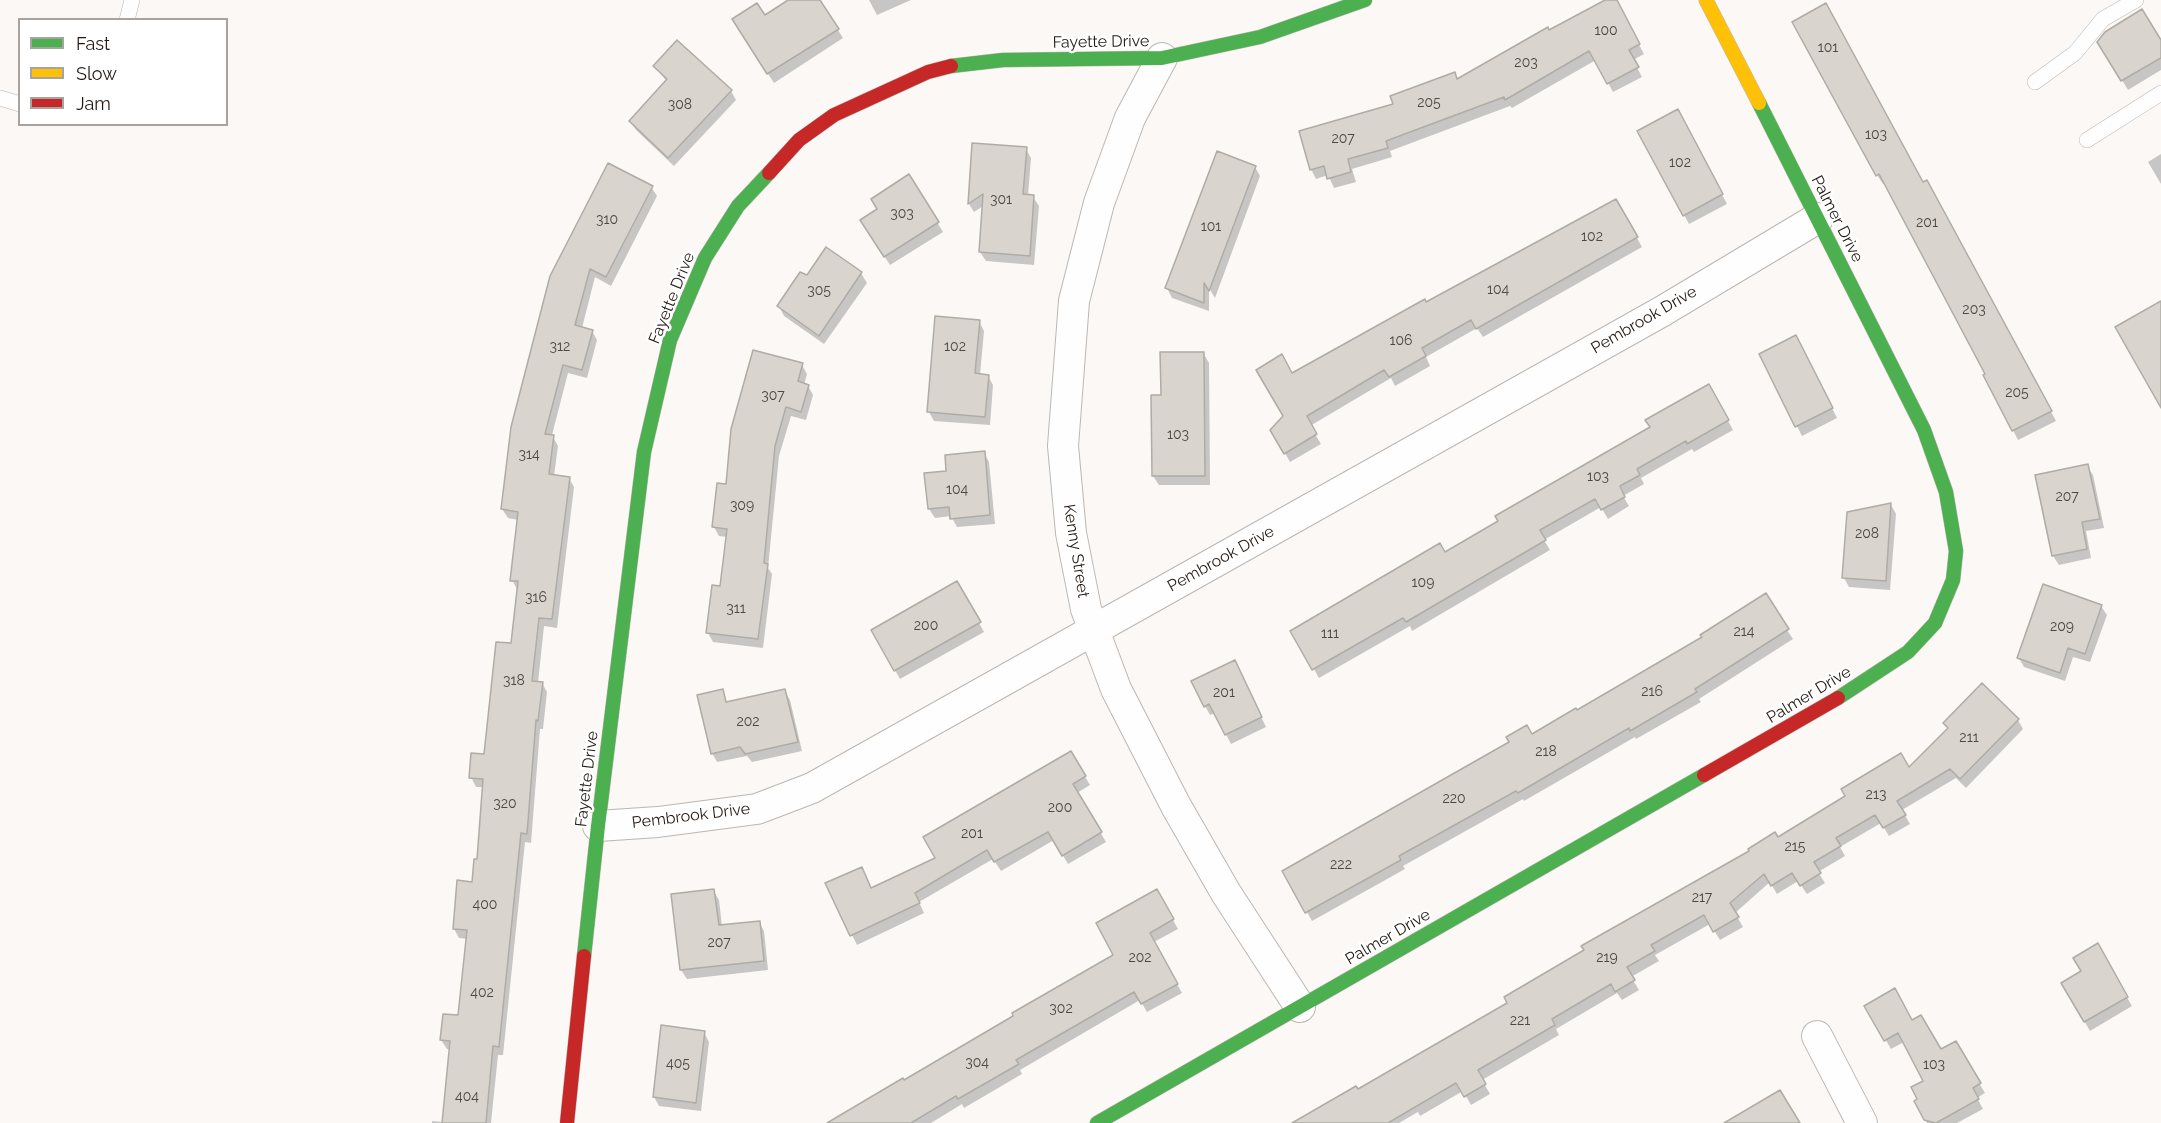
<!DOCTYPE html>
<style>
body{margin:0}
#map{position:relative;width:2161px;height:1123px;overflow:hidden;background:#fbf8f5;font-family:Raleway,sans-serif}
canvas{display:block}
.legend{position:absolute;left:18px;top:18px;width:210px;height:108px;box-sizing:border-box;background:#fff;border:2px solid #a7a3a0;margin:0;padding:8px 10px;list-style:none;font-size:18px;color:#221812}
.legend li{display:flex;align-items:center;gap:12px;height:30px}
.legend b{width:30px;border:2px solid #a7a3a0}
</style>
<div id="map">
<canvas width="2161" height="1123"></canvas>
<ul class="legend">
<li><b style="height:8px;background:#4caf50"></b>Fast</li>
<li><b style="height:8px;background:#ffc107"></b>Slow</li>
<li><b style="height:8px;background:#c62828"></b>Jam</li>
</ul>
</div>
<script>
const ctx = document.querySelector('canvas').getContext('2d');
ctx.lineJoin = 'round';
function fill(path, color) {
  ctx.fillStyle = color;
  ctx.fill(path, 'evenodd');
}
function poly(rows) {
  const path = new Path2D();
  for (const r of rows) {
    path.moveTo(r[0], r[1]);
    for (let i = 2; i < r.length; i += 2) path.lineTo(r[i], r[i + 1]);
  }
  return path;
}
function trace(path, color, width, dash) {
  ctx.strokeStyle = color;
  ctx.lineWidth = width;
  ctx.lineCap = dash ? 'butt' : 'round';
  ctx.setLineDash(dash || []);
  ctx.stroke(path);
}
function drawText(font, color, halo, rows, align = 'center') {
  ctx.font = font + ' Raleway,sans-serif';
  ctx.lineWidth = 5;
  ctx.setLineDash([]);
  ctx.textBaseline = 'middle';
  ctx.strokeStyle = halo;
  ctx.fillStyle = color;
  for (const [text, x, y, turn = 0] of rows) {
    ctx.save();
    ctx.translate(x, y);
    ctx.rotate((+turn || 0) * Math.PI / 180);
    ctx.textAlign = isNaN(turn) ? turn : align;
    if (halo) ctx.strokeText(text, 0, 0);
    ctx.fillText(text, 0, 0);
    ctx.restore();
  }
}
fill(poly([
 [790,0,819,0,843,38,774,83,739,29,764,17],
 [869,0,911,0,877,15],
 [1608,0,1615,0,1644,54,1633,60,1642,77,1613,92,1596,60,1512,108,1510,106,1390,151,1392,157,1352,169,1356,182,1334,188,1328,175,1316,179,1311,169,1395,105,1458,80],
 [1794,22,1923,184,1932,191,2056,421,2018,440,1985,376,1987,374,1885,183,1883,184,1877,175],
 [2099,42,2161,43,2161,70,2128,90],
 [655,66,731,91,736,100,674,166,636,130,631,121,667,82],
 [1683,120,1727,204,1689,224,1684,215],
 [974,145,1026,149,1031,158,1028,196,1033,197,1039,206,1034,265,986,261,980,252,983,206,974,212,969,204],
 [2161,154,2161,184,2148,162],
 [1255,167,1260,176,1215,298,1209,288,1209,311,1172,298,1167,288],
 [909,176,943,232,890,265,867,229,879,210],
 [651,187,657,196,611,286,595,277,582,328,592,331,597,340,587,378,568,373,552,435,558,446,554,476,569,478,574,487,557,628,544,626,538,683,542,683,547,692,543,729,540,729,531,843,525,842,503,1055,498,1055,491,1123,432,1123,432,1121,444,1122,451,1050,447,1049,441,1040,459,1016,468,939,459,938,454,929,473,883,478,861,484,787,476,787,471,777,485,756,513,645,517,589,512,580,518,520,508,518,502,509,551,277],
 [1616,201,1642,247,1483,337,1477,328,1426,357,1430,366,1395,386,1391,378,1310,426,1321,444,1290,462,1272,430,1285,416,1292,375],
 [827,249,861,273,867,283,824,344,784,316,779,306,807,277],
 [979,321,984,331,980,375,988,376,993,385,990,425,934,421,929,412],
 [1801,346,1837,418,1802,436,1761,355],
 [1204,354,1209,363,1210,485,1159,485,1153,476,1162,396],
 [802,365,807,374,804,385,808,386,813,395,806,420,791,416,779,456,768,568,772,574,763,648,713,642,708,633,721,587,727,537,719,536,714,527,728,485],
 [1709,386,1733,430,1694,452,1692,449,1641,478,1644,484,1623,496,1629,506,1608,519,1601,507,1544,540,1550,550,1412,631,1410,626,1319,678,1292,631,1445,554,1652,428],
 [984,453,989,462,995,524,957,527,951,516,935,518,929,509,926,474,948,472],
 [2087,466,2093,475,2104,528,2086,531,2091,558,2059,565,2053,556],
 [1891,505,1896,514,1890,590,1849,587,1844,578],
 [957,583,984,632,900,679,873,631],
 [2101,606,2107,615,2090,662,2073,657,2065,681,2024,667,2019,658],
 [1787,630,1793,639,1699,699,1701,702,1636,739,1635,737,1524,801,1523,799,1403,866,1405,869,1312,921,1284,871,1576,712,1704,638],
 [1239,672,1266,727,1231,744,1215,713,1210,715,1205,706],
 [784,690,790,700,802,751,752,762,747,756,717,762,712,753,722,691,728,704],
 [2018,720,2023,729,1966,788,1956,778,1902,810,1910,824,1889,836,1881,823,1840,847,1845,856,1818,872,1825,883,1807,894,1798,881,1777,894,1770,882,1735,913,1743,927,1720,940,1710,924,1655,955,1659,961,1631,977,1639,990,1622,1000,1617,993,1556,1029,1559,1035,1482,1080,1490,1094,1471,1105,1463,1091,1420,1116,1418,1112,1399,1123,1306,1123,1509,1003,1778,839,1909,769,1948,729,1945,723],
 [1071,753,1090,785,1077,793,1106,842,1068,864,1054,840,1001,871,993,859,919,902,924,913,857,945,827,884,866,878,872,890,937,859],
 [713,890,719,900,722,926,759,922,764,931,768,970,687,979,681,970,673,895],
 [1157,891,1178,929,1154,942,1182,993,1147,1012,1140,1000,1020,1070,1022,1074,964,1108,962,1104,931,1123,833,1123,1115,955],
 [2097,946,2132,1006,2090,1031,2063,984,2083,972],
 [1866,1006,1912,1022,1940,1051,1955,1043,1985,1093,1977,1098,1983,1109,1957,1123,1927,1123,1916,1101,1925,1081,1904,1042,1891,1049],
 [704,1032,709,1042,701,1111,659,1106,654,1097]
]), '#0003');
const building = poly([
 [788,0,820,0,839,29,767,74,732,19,757,3,765,15,788,0],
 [1605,0,1617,0,1640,44,1629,50,1639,67,1607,84,1589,51,1505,100,1504,97,1386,141,1388,148,1348,159,1351,172,1327,179,1324,166,1310,170,1299,131,1393,104,1390,96,1455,72,1457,79,1548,27,1549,30,1605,0],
 [1826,3,1923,182,1927,180,2052,411,2012,431,1983,375,1985,374,1879,174,1876,176,1792,22,1826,3],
 [2142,9,2161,40,2161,58,2121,81,2097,42,2105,32,2142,9],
 [677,40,732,90,668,158,629,121,667,79,653,66,677,40],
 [1678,109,1723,194,1683,216,1637,131,1678,109],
 [972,143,1027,147,1023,194,1034,195,1030,256,979,252,983,194,968,204,972,143],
 [1217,151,1256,166,1209,291,1204,283,1204,303,1165,288,1217,151],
 [608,163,653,186,606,277,590,269,575,325,593,330,582,370,563,365,545,434,554,435,549,474,570,477,552,619,539,618,532,681,543,682,538,721,536,720,527,834,521,833,499,1047,493,1046,486,1123,442,1123,450,1041,440,1040,443,1014,458,1015,467,930,453,929,457,880,472,882,474,859,477,859,483,779,469,778,471,753,484,754,496,642,511,643,518,581,510,581,518,512,501,509,511,427,550,276,608,163],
 [909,174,939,222,884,257,860,220,877,209,871,199,909,174],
 [1616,199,1638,237,1476,329,1471,320,1422,348,1426,356,1389,377,1384,370,1307,416,1317,434,1284,454,1270,430,1283,416,1256,370,1282,354,1292,373,1425,299,1426,302,1616,199],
 [826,247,862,272,819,336,777,306,800,272,807,275,826,247],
 [2161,301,2161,408,2115,327,2161,301],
 [935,316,980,320,975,373,989,375,985,417,927,412,935,316],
 [1796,335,1833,408,1795,427,1759,354,1796,335],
 [753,350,803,363,798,381,809,385,801,412,786,407,775,446,764,563,768,564,758,639,706,633,712,585,720,586,727,529,712,527,717,483,726,484,731,429,753,350],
 [1160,352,1204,352,1205,476,1152,476,1151,395,1161,395,1160,352],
 [1709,384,1729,420,1687,444,1686,441,1637,469,1640,475,1620,486,1625,497,1601,510,1595,499,1540,530,1546,540,1406,622,1403,618,1312,670,1290,631,1440,543,1445,552,1498,521,1495,516,1650,427,1645,420,1709,384],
 [985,451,990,515,950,519,949,507,928,509,924,473,946,471,945,455,985,451],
 [2088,464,2100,519,2082,522,2087,549,2052,556,2035,475,2088,464],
 [1891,503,1886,581,1842,578,1847,512,1891,503],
 [957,581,981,622,894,671,871,630,957,581],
 [2043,584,2102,605,2085,654,2068,648,2060,673,2017,658,2043,584],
 [1766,593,1789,629,1695,689,1697,692,1630,731,1629,728,1518,793,1516,791,1399,856,1401,860,1305,913,1282,871,1509,742,1506,737,1527,725,1532,734,1576,708,1577,710,1702,637,1700,635,1766,593],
 [1235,660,1262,717,1225,735,1209,704,1204,707,1191,681,1235,660],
 [1982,683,2019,719,1960,779,1950,769,1897,801,1906,815,1883,828,1875,815,1836,838,1841,846,1814,862,1821,873,1800,886,1792,873,1771,886,1764,874,1730,903,1739,917,1713,932,1704,915,1651,945,1655,951,1627,967,1635,980,1615,992,1611,984,1552,1019,1555,1025,1478,1070,1486,1084,1464,1097,1456,1083,1388,1123,1292,1123,1356,1086,1358,1089,1507,1003,1504,997,1584,950,1581,946,1749,851,1748,849,1775,832,1778,837,1845,796,1841,789,1901,753,1909,767,1948,728,1943,723,1982,683],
 [723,689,726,702,785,689,798,742,745,754,740,747,711,754,697,695,723,689],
 [1071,751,1086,776,1073,784,1102,832,1062,856,1048,832,994,862,987,850,915,893,920,903,850,936,825,883,862,867,871,888,935,858,923,837,1071,751],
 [714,889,719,925,760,921,764,961,680,970,671,894,714,889],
 [1157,889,1174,919,1150,933,1178,984,1141,1004,1134,992,1016,1060,1019,1064,958,1099,956,1096,911,1123,827,1123,903,1078,904,1080,1013,1016,1012,1013,1113,955,1096,923,1157,889],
 [2098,943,2128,997,2084,1022,2061,983,2081,971,2073,958,2098,943],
 [1895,988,1912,1020,1921,1015,1941,1049,1956,1041,1981,1083,1973,1088,1979,1099,1936,1123,1924,1120,1914,1101,1917,1099,1911,1087,1923,1081,1898,1033,1884,1041,1864,1006,1895,988],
 [661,1025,705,1031,696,1103,653,1097,661,1025],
 [1780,1090,1800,1123,1724,1123,1780,1090]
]);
fill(building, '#d9d4ce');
trace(building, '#afaba5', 1.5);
const lane = poly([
 [127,20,132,0],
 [2035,82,2075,53,2103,19,2136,0],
 [0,98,20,104],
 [2087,140,2161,93]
]);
const street = poly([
 [1162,58,1130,118,1099,203,1074,301,1063,446,1071,533,1086,609,1116,689,1176,806,1226,893,1300,1007],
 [598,826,658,822,757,809,812,788,1661,312,1818,218],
 [1817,1036,1862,1123]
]);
const fast = poly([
 [951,66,1003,60,1162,58,1260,37,1365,0],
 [1759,103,1924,430,1946,492,1956,551,1953,580,1935,623,1908,652,1838,698],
 [584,956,598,826,644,452,670,340,705,258,738,206,769,173],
 [1097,1123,1704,775]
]);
const slow = poly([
 [1706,0,1759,103]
]);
const jam = poly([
 [769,173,799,140,834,115,928,72,951,66],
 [1704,775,1838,698],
 [567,1123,584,956]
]);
trace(lane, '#bcb7b2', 16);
trace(street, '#bcb7b2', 32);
trace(fast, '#bcb7b2', 15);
trace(slow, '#bcb7b2', 15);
trace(jam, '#bcb7b2', 15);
trace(lane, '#fefefe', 15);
trace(street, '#fefefe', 30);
trace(fast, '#4caf50', 14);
trace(slow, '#ffc107', 14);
trace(jam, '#c62828', 14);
drawText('14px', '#504741', null, [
 ["100",1606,31],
 ["101",1828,48],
 ["203",1526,63],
 ["205",1429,103],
 ["308",680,105],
 ["103",1876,135],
 ["207",1343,139],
 ["102",1680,163],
 ["301",1001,200],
 ["303",902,214],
 ["310",607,220],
 ["201",1927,223],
 ["101",1211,227],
 ["102",1592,237],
 ["104",1498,290],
 ["305",819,291],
 ["203",1974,310],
 ["106",1401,341],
 ["312",560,347],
 ["102",955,347],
 ["205",2017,393],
 ["307",773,396],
 ["103",1178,435],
 ["314",529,455],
 ["103",1598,477],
 ["104",957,490],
 ["207",2067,497],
 ["309",742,506],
 ["208",1867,534],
 ["109",1423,583],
 ["316",536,598],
 ["311",736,609],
 ["200",926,626],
 ["209",2062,627],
 ["214",1744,632],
 ["111",1330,634],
 ["318",514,681],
 ["216",1652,692],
 ["201",1224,693],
 ["202",748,722],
 ["211",1969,738],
 ["218",1546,752],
 ["213",1876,795],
 ["220",1454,799],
 ["320",505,804],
 ["200",1060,808],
 ["201",972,834],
 ["215",1795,847],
 ["222",1341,865],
 ["217",1702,898],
 ["400",485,905],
 ["207",719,943],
 ["202",1140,958],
 ["219",1607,958],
 ["402",482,993],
 ["302",1061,1009],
 ["221",1520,1021],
 ["304",977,1063],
 ["405",678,1064],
 ["103",1934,1065],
 ["404",467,1097]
]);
drawText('16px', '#221812', '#fff', [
 ["Fayette Drive",1101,42,-1],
 ["Palmer Drive",1837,219,63],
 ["Fayette Drive",672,298,-68],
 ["Pembrook Drive",1644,320,-30],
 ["Kenny Street",1076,551,81],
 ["Pembrook Drive",1221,559,-29],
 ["Palmer Drive",1809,695,-31],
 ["Fayette Drive",587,779,-83],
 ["Pembrook Drive",691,816,-7],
 ["Palmer Drive",1388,937,-30]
]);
</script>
